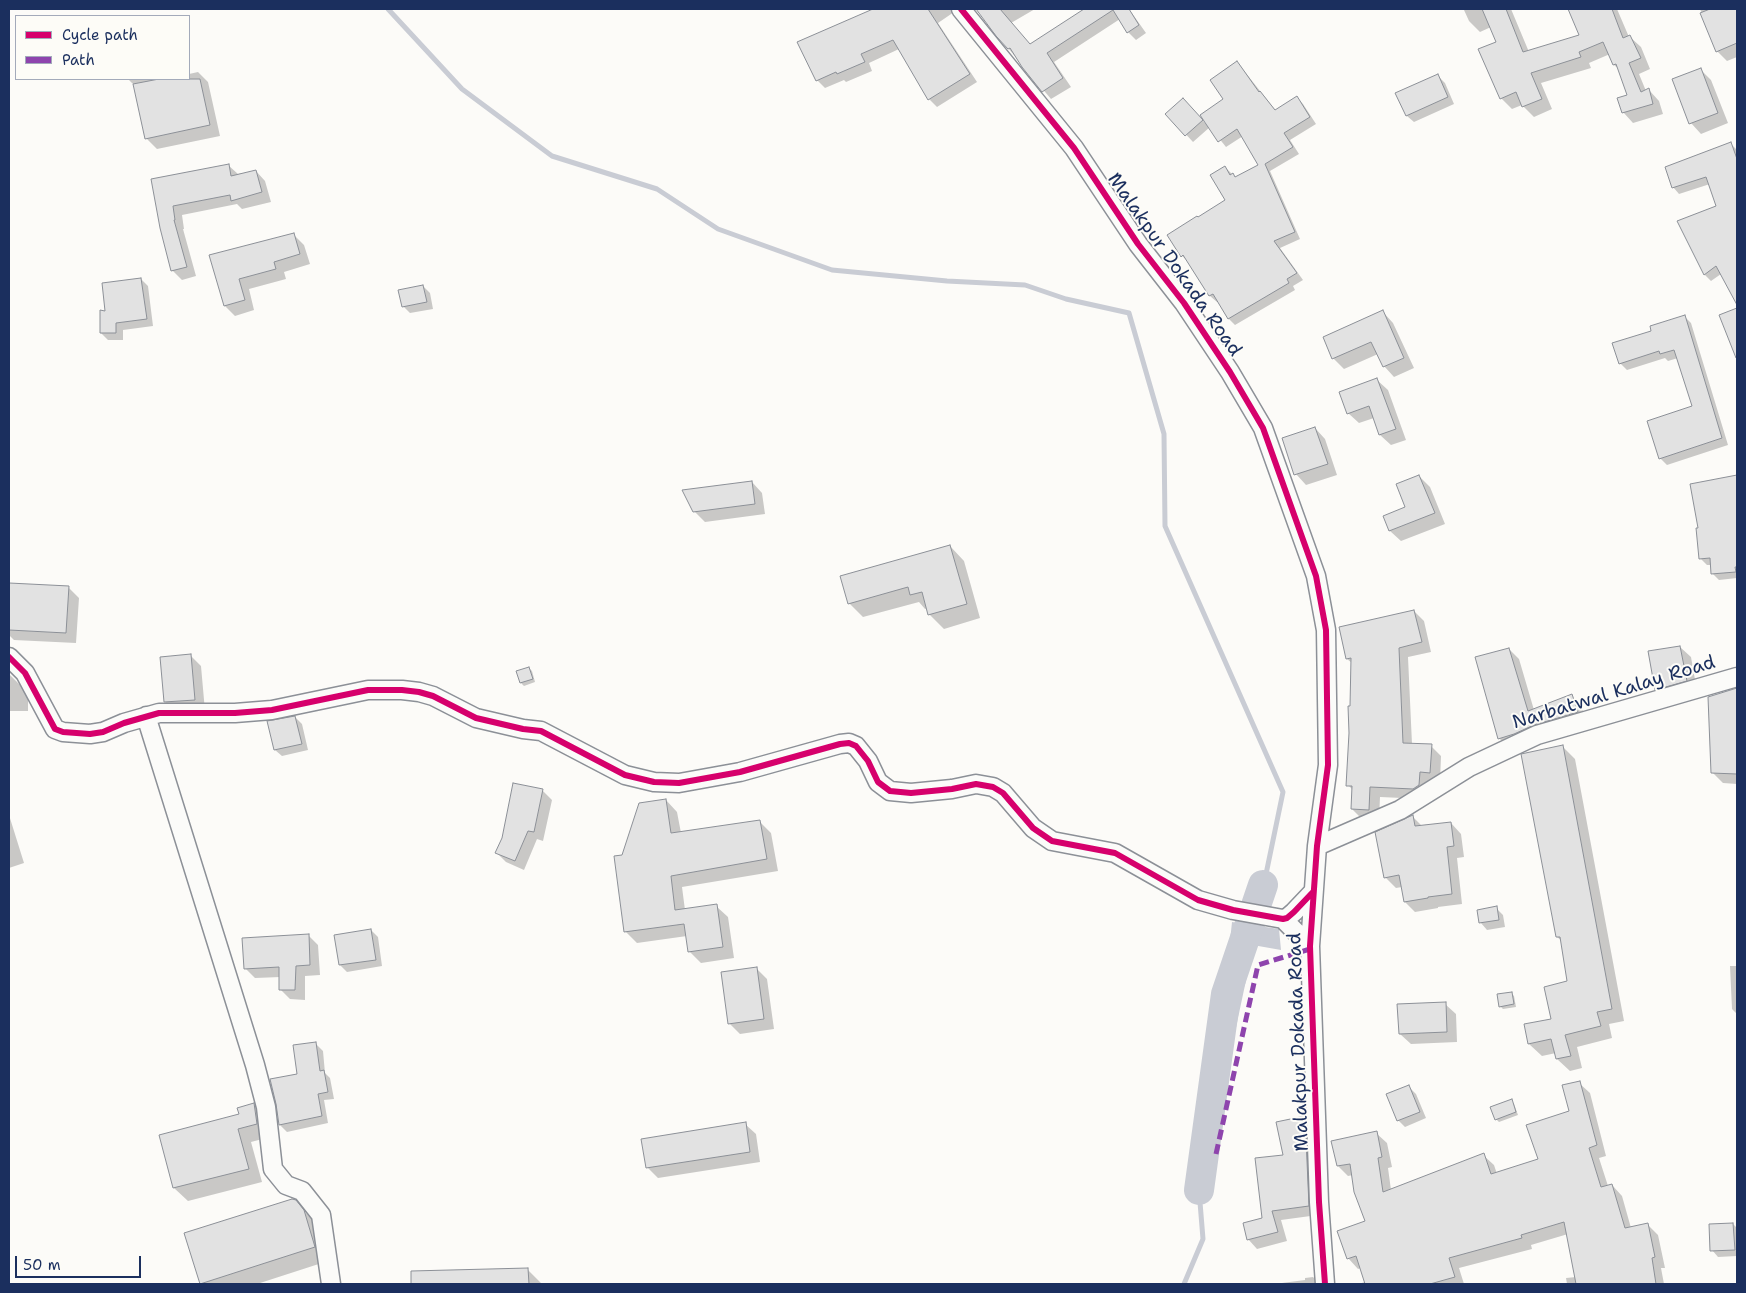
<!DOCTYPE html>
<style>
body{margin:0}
#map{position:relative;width:1746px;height:1293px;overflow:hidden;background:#fcfbf8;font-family:"Shantell Sans",sans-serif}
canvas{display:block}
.frame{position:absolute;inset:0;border:10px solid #1b2f5e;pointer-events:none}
.legend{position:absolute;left:15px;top:15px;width:175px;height:65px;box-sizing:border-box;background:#fdfcf7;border:1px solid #a3aaba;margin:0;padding:6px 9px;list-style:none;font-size:15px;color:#1b2f5e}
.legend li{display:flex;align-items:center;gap:10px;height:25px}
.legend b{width:25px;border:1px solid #a3aaba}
.scale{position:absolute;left:15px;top:1256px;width:126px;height:22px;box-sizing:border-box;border:2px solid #1b2f5e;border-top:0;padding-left:6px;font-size:15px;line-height:18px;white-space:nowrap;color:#1b2f5e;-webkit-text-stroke:4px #fdfcf7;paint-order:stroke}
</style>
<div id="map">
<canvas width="1746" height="1293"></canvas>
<div class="frame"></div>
<ul class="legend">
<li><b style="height:6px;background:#d6006c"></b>Cycle path</li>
<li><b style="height:6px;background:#8e44ad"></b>Path</li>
</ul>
<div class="scale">50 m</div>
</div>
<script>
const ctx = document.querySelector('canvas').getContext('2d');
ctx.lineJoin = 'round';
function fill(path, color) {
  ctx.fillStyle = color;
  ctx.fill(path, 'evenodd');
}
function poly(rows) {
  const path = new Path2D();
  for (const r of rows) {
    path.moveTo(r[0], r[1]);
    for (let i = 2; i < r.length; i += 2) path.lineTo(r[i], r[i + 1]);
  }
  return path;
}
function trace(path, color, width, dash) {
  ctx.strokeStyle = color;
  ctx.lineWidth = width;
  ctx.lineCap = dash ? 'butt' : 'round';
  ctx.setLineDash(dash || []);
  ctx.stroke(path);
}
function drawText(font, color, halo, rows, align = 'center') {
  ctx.font = font + ' "Shantell Sans",sans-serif';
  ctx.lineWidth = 4;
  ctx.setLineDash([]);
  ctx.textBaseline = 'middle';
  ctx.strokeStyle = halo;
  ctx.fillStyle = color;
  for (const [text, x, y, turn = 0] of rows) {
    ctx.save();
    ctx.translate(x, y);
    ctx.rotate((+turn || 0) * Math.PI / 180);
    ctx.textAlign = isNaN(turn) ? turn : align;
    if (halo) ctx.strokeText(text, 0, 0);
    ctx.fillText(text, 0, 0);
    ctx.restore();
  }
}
fill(poly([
 [1232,922,1279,929,1281,950,1230,941]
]), '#c9ccd4');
fill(poly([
 [876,9,956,9,957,10,938,23,977,82,937,107,929,99,899,49,869,63,872,71,846,82,844,80,825,88,817,80,799,42],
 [978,9,1035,9,1011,23,1030,45,1086,9,1129,9,1146,33,1136,40,1128,32,1120,19,1054,62,1071,87,1051,99,997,35],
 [1466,9,1511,9,1529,52,1580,36,1570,9,1617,9,1629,37,1630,37,1641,47,1650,69,1639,74,1646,91,1649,90,1659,101,1663,114,1633,123,1623,112,1629,96,1620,70,1614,65,1610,54,1589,63,1591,68,1541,83,1552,109,1534,117,1522,105,1512,109,1501,98,1480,49,1497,43,1491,27,1480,32,1469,21,1464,10],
 [1700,9,1737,9,1737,57,1727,61,1717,51],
 [1237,62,1276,111,1297,98,1303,104,1316,124,1290,140,1299,154,1270,171,1300,239,1280,248,1303,280,1293,286,1295,290,1235,325,1229,319,1219,301,1217,302,1210,296,1189,262,1182,256,1198,219,1227,201,1225,167,1236,178,1260,165,1243,136,1226,147,1210,127,1193,142,1167,114,1190,107,1207,125,1225,99],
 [189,68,189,74,198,72,208,82,220,136,157,149,147,139,135,86,128,79,189,79],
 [1701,70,1711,80,1728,123,1701,134,1691,123],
 [1438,76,1445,83,1454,104,1414,122,1407,116],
 [1731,144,1737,150,1736,296,1721,274,1711,281,1705,275,1679,222,1718,207,1710,184,1679,194,1673,187],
 [228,165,238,174,256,171,265,181,271,202,242,209,237,204,182,215,184,229,183,229,196,276,182,280,172,270,152,180],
 [294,235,304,245,310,264,284,272,286,279,249,289,254,310,235,316,225,306,211,256],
 [141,279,148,286,153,326,123,330,123,340,108,340,101,333,107,312],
 [423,286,430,293,433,309,410,313,403,306],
 [1383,312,1393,323,1414,368,1394,377,1384,366,1378,354,1344,369,1333,358,1324,338],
 [1684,316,1691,323,1728,445,1667,465,1660,458,1694,406,1678,358,1668,361,1665,358,1627,370,1620,363,1653,332],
 [1377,380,1388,390,1406,440,1391,445,1380,435,1374,418,1359,423,1348,413],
 [1315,428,1325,439,1337,475,1306,485,1296,474],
 [1419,476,1430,487,1445,524,1401,541,1390,531,1384,517,1407,507],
 [1737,477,1737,578,1719,580,1712,573,1712,565,1707,565,1701,559,1700,529,1692,485],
 [752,482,762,493,765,514,705,522,694,511],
 [950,546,964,561,980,618,944,629,929,614,928,608,925,609,919,602,863,617,849,603],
 [9,584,68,587,79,598,76,643,14,640,9,635],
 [1414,611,1424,621,1431,652,1408,657,1412,744,1431,746,1441,756,1440,782,1424,799,1380,797,1379,819,1362,819,1352,809,1353,790,1348,785,1352,663,1347,659],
 [1680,647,1691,657,1697,691,1667,700,1657,689],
 [1509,649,1519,659,1534,710,1571,696,1581,706,1587,721,1509,748,1499,738],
 [190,655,201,666,205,711,176,712,165,702],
 [529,668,532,671,535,682,524,686,521,683],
 [9,674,28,693,28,711,9,711],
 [1737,689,1737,784,1723,783,1712,772,1709,698],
 [295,717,302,724,308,750,282,756,275,750],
 [1563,747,1575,759,1624,1021,1609,1024,1612,1038,1577,1047,1582,1068,1570,1071,1557,1059,1556,1053,1542,1056,1529,1044,1553,1020,1569,982,1562,941,1557,937],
 [542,790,552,800,543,841,537,839,524,870,506,862,497,853],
 [666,800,677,812,681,833,760,822,771,833,778,871,682,887,685,910,716,906,728,917,734,958,701,963,689,951,687,936,637,943,625,931,623,856],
 [9,815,24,863,9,868],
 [1412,816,1423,827,1451,823,1461,834,1464,857,1457,858,1462,904,1438,907,1438,908,1415,912,1405,902,1402,887,1396,888,1385,877],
 [1496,908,1503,915,1505,927,1487,930,1481,923,1478,911],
 [371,930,378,937,382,966,347,972,340,965],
 [308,935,318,945,320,975,305,976,305,1000,290,999,280,989,281,977,255,978,245,968],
 [1730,966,1737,966,1737,1014,1732,1009],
 [756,968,767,979,774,1029,740,1034,730,1024],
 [1511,993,1514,996,1516,1007,1503,1009,1500,1006],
 [1445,1004,1456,1014,1457,1042,1411,1044,1400,1034],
 [316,1044,323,1051,325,1073,330,1078,334,1099,324,1100,328,1123,287,1132,280,1125,278,1104,298,1075],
 [1579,1083,1590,1093,1606,1156,1599,1158,1608,1186,1612,1185,1622,1196,1631,1228,1648,1225,1658,1235,1665,1268,1661,1268,1664,1284,1567,1284,1566,1278,1576,1277,1568,1234,1531,1245,1532,1249,1459,1268,1464,1284,1358,1284,1365,1282,1361,1268,1358,1269,1348,1258,1367,1222,1353,1175,1348,1176,1338,1166,1376,1133,1387,1143,1392,1167,1388,1168,1391,1190,1483,1155,1494,1165,1497,1174,1539,1160,1570,1112],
 [1409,1087,1416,1094,1426,1118,1405,1127,1398,1120],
 [1511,1101,1514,1104,1518,1115,1499,1122,1496,1119],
 [254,1104,267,1118,270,1137,251,1142,262,1182,188,1201,174,1188,161,1136,240,1115],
 [1305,1118,1314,1127,1318,1215,1281,1220,1287,1241,1257,1249,1248,1239,1263,1219,1284,1156],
 [745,1124,756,1134,760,1162,658,1178,647,1167],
 [295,1201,318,1226,328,1261,257,1284,202,1283],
 [1733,1224,1737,1228,1737,1256,1718,1257,1712,1250],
 [528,1270,542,1284,412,1284,412,1273],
 [1313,1277,1321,1284,1274,1284,1305,1280,1305,1278]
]), '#0003');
trace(poly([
 [388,9,462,89,552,156,657,189,718,229,832,270,947,281,1025,285,1066,299,1129,313,1164,434,1165,526,1283,792,1254,932],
 [1184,1284,1203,1239,1199,1190,1252,940]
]), '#c9ccd4', 5);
trace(poly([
 [1199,1190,1226,994,1263,885]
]), '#c9ccd4', 30);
const building = poly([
 [873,9,928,9,970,74,928,100,893,40,861,54,865,62,837,74,836,72,816,81,797,42,873,9],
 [976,9,1000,9,1030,44,1084,9,1129,9,1139,25,1127,33,1113,10,1047,53,1063,78,1042,92,1022,67,1010,48,1008,49,996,36,976,9],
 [1482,9,1506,9,1523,52,1579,35,1568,9,1612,9,1623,38,1630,35,1641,58,1629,63,1641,92,1649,88,1653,104,1622,113,1617,98,1627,95,1616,64,1613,65,1603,42,1579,52,1581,57,1531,73,1542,99,1522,107,1516,92,1500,99,1478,49,1496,42,1482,9],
 [1710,9,1737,9,1737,43,1716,52,1700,13,1710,9],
 [1237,61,1259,92,1260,91,1275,110,1297,96,1310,117,1284,133,1293,147,1265,164,1295,232,1274,241,1297,273,1287,279,1289,283,1228,319,1213,294,1209,296,1183,255,1181,257,1167,235,1197,216,1198,217,1225,200,1210,175,1225,166,1230,175,1233,173,1235,177,1258,165,1237,129,1218,142,1200,115,1223,99,1210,80,1237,61],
 [1701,68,1718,113,1689,124,1672,79,1701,68],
 [1438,74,1448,97,1406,116,1395,93,1438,74],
 [159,79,200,79,210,125,145,139,133,84,159,79],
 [1183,98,1203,120,1185,136,1165,114,1183,98],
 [1731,142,1737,159,1737,305,1716,266,1704,275,1677,221,1716,206,1706,177,1672,188,1665,167,1731,142],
 [229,164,231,176,256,170,262,192,231,201,230,195,173,206,175,220,174,220,187,267,171,271,160,228,151,179,229,164],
 [294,233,300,254,274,262,276,269,239,279,245,300,224,306,209,255,294,233],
 [141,278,147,319,116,323,116,333,100,333,100,310,105,311,102,283,141,278],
 [423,285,427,302,402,307,398,290,423,285],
 [1737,308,1737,358,1736,358,1719,315,1737,308],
 [1383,310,1404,358,1383,367,1371,342,1332,359,1323,337,1383,310],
 [1685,315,1722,438,1659,459,1647,421,1692,406,1674,350,1660,354,1659,351,1619,364,1612,343,1651,331,1650,326,1685,315],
 [1377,378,1396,429,1379,435,1369,406,1347,414,1339,392,1377,378],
 [1315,427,1328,464,1294,475,1282,438,1315,427],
 [1419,475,1435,513,1389,531,1383,516,1405,507,1396,484,1419,475],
 [1737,475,1737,567,1735,567,1736,572,1711,574,1710,558,1699,559,1696,528,1698,528,1690,484,1737,475],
 [752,481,755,504,693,512,682,490,752,481],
 [950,545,967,604,928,615,922,592,910,595,908,587,848,604,840,576,950,545],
 [9,583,69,586,66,633,9,630,9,583],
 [1414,610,1422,642,1399,648,1403,743,1432,744,1430,773,1420,772,1419,785,1413,789,1370,787,1369,810,1351,809,1352,786,1346,786,1349,733,1348,706,1350,706,1351,658,1346,659,1339,627,1414,610],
 [1680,646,1687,681,1655,690,1648,651,1680,646],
 [1509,648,1528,711,1572,694,1578,712,1534,725,1514,734,1498,739,1475,657,1509,648],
 [191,654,195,700,164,702,160,657,191,654],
 [529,667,533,679,520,683,516,671,529,667],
 [1737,688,1737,774,1711,773,1708,697,1737,688],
 [295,716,302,744,274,750,267,721,295,716],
 [1563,745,1612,1009,1597,1012,1601,1026,1565,1035,1571,1056,1556,1059,1551,1039,1528,1044,1524,1024,1551,1019,1544,987,1567,981,1560,937,1556,937,1521,754,1563,745],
 [513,783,543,789,534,832,528,831,515,861,495,853,502,838,513,783],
 [666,799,671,833,760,820,767,859,671,876,675,910,717,904,723,947,688,952,684,924,624,932,614,856,622,855,639,803,666,799],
 [1413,815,1415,826,1451,822,1454,846,1447,847,1452,894,1428,897,1428,898,1404,902,1399,875,1384,878,1375,832,1413,815],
 [1497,906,1499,920,1479,923,1477,910,1497,906],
 [371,929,376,960,339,965,334,935,371,929],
 [309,934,310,965,296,966,295,990,279,990,279,967,244,969,242,938,309,934],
 [757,967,764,1019,728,1024,721,972,757,967],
 [1512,992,1514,1004,1499,1007,1497,994,1512,992],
 [1446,1002,1447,1032,1399,1034,1397,1004,1446,1002],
 [316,1042,320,1071,324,1070,328,1092,318,1094,322,1116,279,1125,276,1104,270,1079,297,1074,293,1045,316,1042],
 [1580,1081,1597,1145,1589,1148,1601,1187,1612,1184,1625,1228,1648,1223,1655,1257,1652,1258,1656,1284,1576,1284,1564,1222,1521,1235,1522,1238,1449,1258,1455,1277,1430,1284,1365,1284,1356,1256,1347,1259,1337,1231,1365,1221,1354,1192,1350,1164,1337,1166,1331,1141,1377,1131,1382,1157,1378,1158,1383,1192,1484,1153,1491,1174,1538,1159,1526,1125,1569,1111,1562,1085,1580,1081],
 [1409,1085,1420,1112,1397,1121,1386,1094,1409,1085],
 [1512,1099,1516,1112,1495,1120,1490,1107,1512,1099],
 [254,1103,257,1124,238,1129,249,1169,173,1188,159,1135,239,1114,237,1108,254,1103],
 [1305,1116,1309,1206,1272,1211,1278,1232,1247,1240,1243,1223,1262,1218,1255,1158,1283,1155,1276,1122,1305,1116],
 [746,1122,750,1152,646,1168,641,1139,746,1122],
 [292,1199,296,1200,304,1210,315,1247,200,1284,184,1233,292,1199],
 [1733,1223,1735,1250,1710,1251,1709,1224,1733,1223],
 [528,1268,529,1284,411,1284,411,1271,528,1268]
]);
fill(building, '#e2e2e2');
trace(building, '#8c9097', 1);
const minor = poly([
 [961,9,1074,148,1138,244,1184,303,1230,372,1263,428,1316,576,1326,630,1328,765,1317,846,1310,946,1319,1202,1325,1284],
 [9,657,25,673,55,729,63,732,90,734,103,732,124,723,159,713,235,713,272,710,368,690,402,690,419,692,433,696,476,718,523,729,541,731,625,775,654,782,679,783,740,772,840,744,849,743,856,746,868,761,878,782,890,791,911,793,952,789,976,784,993,787,1003,793,1033,828,1052,841,1115,853,1198,900,1233,910,1283,919,1287,918,1294,912,1313,892],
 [146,716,255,1065,266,1107,273,1169,286,1185,302,1191,321,1215,331,1284],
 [1317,846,1400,810,1469,767,1537,735,1737,677],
 [1283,919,1310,946]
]);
trace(minor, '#8c9097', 21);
trace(minor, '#fbfbf9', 18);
trace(poly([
 [1216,1154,1258,965,1310,949]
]), '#8e44ad', 5, [10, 5]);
trace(poly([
 [961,9,1074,148,1138,244,1184,303,1230,372,1263,428,1316,576,1326,630,1328,765,1317,846,1310,946,1319,1202,1325,1284],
 [9,657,25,673,55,729,63,732,90,734,103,732,124,723,159,713,235,713,272,710,368,690,402,690,419,692,433,696,476,718,523,729,541,731,625,775,654,782,679,783,740,772,840,744,849,743,856,746,868,761,878,782,890,791,911,793,952,789,976,784,993,787,1003,793,1033,828,1052,841,1115,853,1198,900,1233,910,1283,919,1287,918,1294,912,1313,892]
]), '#d6006c', 6);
drawText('19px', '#1b2f5e', '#fdfcf7', [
 ["Malakpur Dokada Road",1174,265,55],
 ["Narbatwal Kalay Road",1614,693,-17],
 ["Malakpur Dokada Road",1299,1042,-92]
]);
</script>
